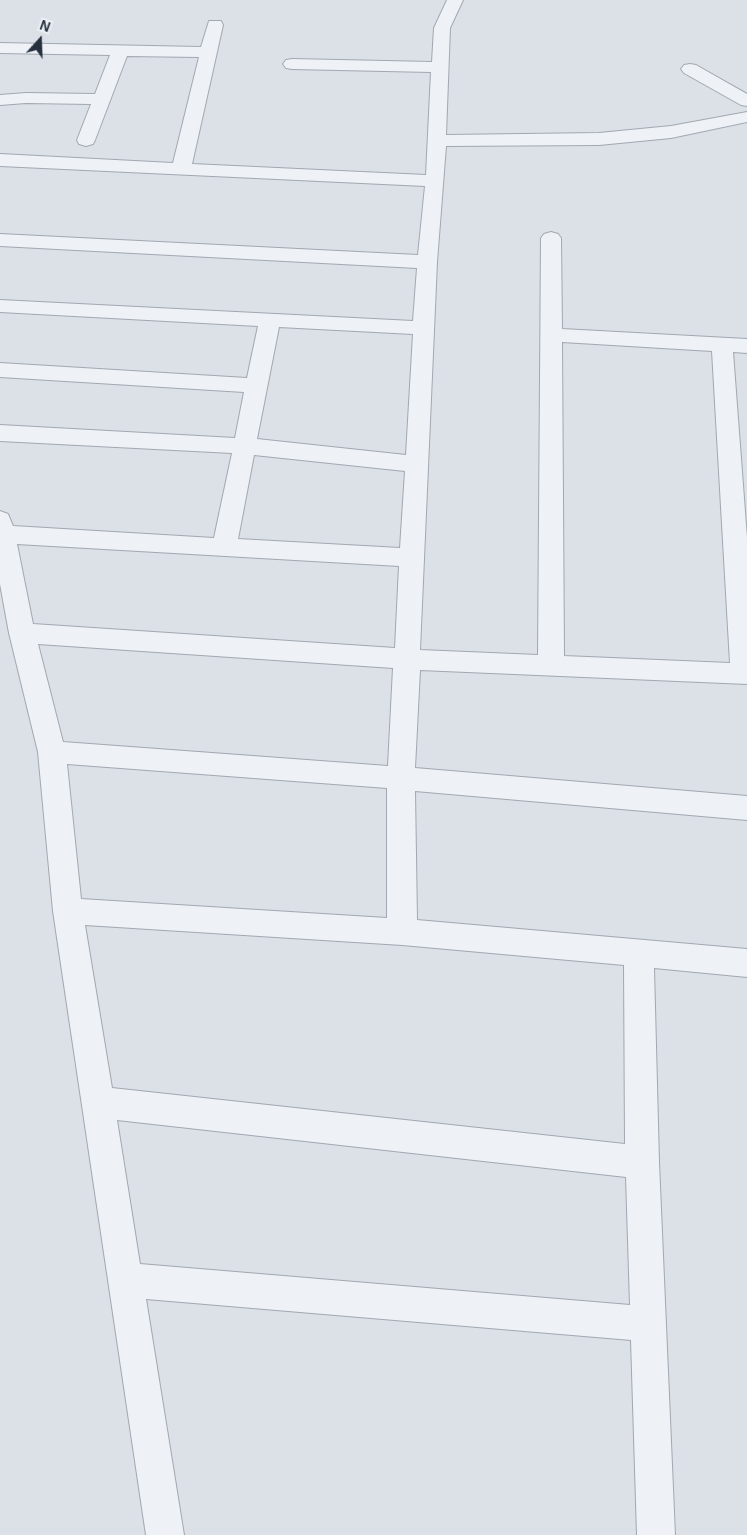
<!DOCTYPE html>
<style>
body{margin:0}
#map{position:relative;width:747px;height:1535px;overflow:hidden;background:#dce1e7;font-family:Arial,sans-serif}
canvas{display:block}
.north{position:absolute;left:15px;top:15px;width:50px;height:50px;-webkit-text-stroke:4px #ebf0f5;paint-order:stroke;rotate:20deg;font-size:14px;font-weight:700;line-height:20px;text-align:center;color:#252f3e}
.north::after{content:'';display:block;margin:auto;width:18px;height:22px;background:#252f3e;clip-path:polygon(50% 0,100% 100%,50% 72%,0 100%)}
</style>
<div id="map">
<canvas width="747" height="1535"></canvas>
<div class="north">N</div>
</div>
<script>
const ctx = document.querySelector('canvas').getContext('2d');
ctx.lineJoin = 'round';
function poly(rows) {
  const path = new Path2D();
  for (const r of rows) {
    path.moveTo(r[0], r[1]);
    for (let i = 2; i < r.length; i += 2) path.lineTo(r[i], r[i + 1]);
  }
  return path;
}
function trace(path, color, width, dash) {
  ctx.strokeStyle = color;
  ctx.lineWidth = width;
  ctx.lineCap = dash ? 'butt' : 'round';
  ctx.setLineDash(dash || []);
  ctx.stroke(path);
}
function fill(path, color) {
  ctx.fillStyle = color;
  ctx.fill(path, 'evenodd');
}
const minor = poly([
 [447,0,463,0,450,28,446,135,599,133,671,126,747,112,747,122,671,138,599,145,446,146,437,262,420,650,538,655,541,238,544,234,551,232,558,234,561,238,562,329,747,339,747,353,733,352,747,538,747,684,420,670,415,768,747,796,747,820,415,791,417,920,747,949,747,977,654,968,659,1162,675,1535,637,1535,631,1340,146,1299,184,1535,146,1535,53,911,38,752,9,633,0,584,0,511,8,514,13,526,214,538,232,453,0,441,0,425,235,438,244,392,0,377,0,363,247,378,258,326,0,312,0,300,413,321,417,268,0,246,0,234,418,255,425,186,0,166,0,154,173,163,199,57,127,56,95,140,93,144,86,146,79,144,77,140,91,104,26,103,0,105,0,95,26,93,95,94,110,55,0,53,0,43,201,47,209,21,221,21,223,25,192,164,426,175,431,72,292,69,286,68,283,64,286,60,292,59,432,62,434,28,447,0],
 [279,327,413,334,406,455,257,439,279,327],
 [562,342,712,351,730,663,564,656,562,342],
 [254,455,405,471,400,548,238,539,254,455],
 [17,544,399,566,395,648,33,624,17,544],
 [38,644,393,668,388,766,63,742,38,644],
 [67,764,387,788,387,918,81,899,67,764],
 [85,925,402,945,624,965,625,1144,112,1088,85,925],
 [117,1120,626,1177,630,1305,140,1264,117,1120],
 [690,64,696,65,747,94,747,106,741,105,684,73,681,69,684,65,690,64]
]);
trace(minor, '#a1a8b1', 2);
fill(minor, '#eef1f5');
</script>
